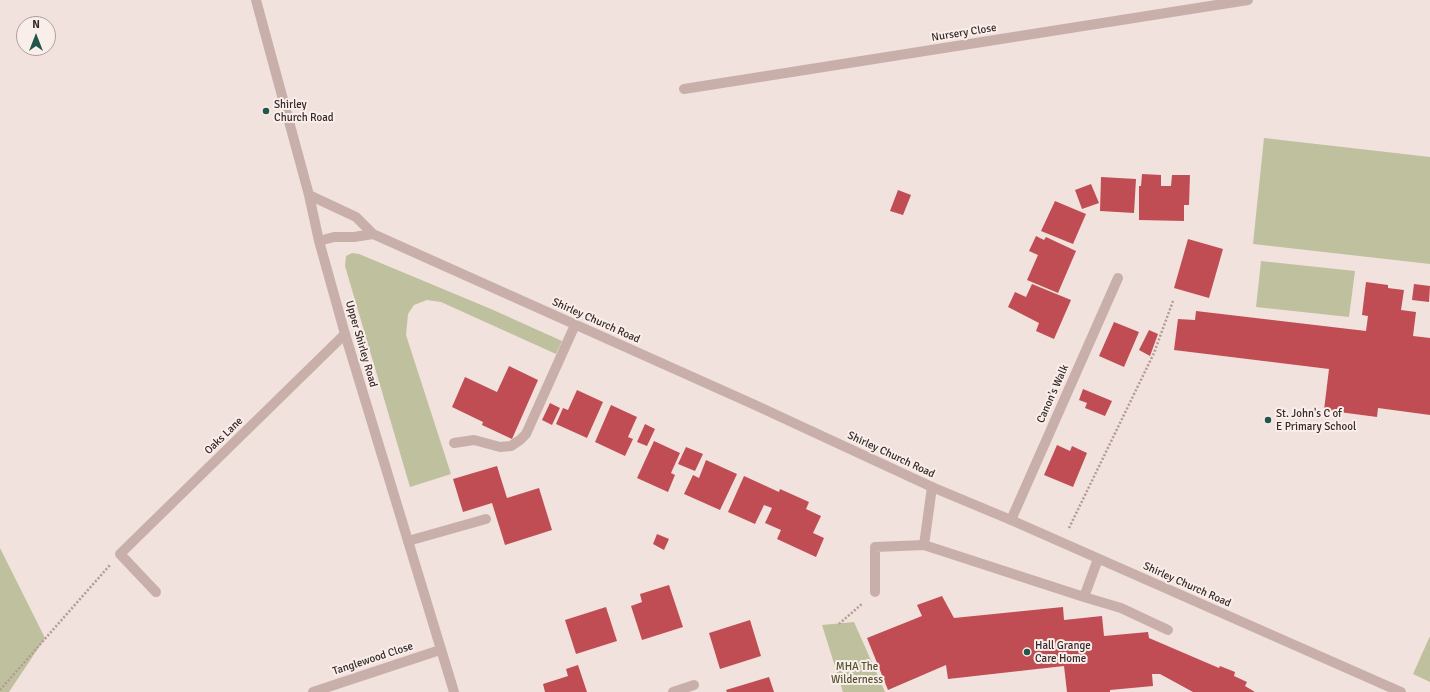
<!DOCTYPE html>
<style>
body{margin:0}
#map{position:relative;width:1430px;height:692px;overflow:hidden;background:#f1e2de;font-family:Signika,sans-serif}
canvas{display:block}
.north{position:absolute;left:16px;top:16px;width:40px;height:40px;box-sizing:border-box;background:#f9eeea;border:1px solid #ab9f9d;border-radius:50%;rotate:0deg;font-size:11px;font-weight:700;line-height:16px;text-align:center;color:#372929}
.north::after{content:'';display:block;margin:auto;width:14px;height:18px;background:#21564a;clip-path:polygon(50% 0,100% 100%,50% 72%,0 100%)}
</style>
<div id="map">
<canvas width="1430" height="692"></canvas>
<div class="north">N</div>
</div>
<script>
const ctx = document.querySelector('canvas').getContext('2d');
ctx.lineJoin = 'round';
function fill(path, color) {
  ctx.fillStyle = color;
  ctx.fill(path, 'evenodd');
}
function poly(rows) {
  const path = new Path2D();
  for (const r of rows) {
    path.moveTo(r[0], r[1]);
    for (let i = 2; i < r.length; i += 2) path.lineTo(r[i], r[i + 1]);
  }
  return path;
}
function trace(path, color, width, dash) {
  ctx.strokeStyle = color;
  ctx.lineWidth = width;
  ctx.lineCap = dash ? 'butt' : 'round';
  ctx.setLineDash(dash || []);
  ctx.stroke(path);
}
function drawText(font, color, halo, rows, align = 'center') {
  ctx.font = font + ' Signika,sans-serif';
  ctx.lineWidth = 4;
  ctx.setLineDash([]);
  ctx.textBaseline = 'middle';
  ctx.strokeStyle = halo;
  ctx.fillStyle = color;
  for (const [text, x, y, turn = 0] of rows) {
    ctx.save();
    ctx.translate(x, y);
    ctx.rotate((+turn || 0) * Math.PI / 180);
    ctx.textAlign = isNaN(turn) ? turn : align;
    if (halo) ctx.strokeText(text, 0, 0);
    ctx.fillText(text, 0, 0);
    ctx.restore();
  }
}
fill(poly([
 [1264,138,1430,157,1430,264,1253,244],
 [352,253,359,254,491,309,562,341,556,354,441,302,427,300,414,305,408,314,406,335,451,474,410,487,345,266,346,256],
 [1261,261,1355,271,1349,317,1256,307],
 [0,548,45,638,9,692,0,692],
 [854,622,885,692,843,692,822,625],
 [1430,636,1430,682,1413,674]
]), '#bfc09e');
fill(poly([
 [1142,174,1161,175,1161,186,1171,186,1172,175,1190,175,1189,205,1184,205,1184,221,1139,220,1139,186,1141,186],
 [1101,177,1136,179,1134,213,1100,211],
 [1091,184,1099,203,1082,209,1075,190],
 [898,190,911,195,903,215,890,211],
 [1055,201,1086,214,1073,244,1041,231],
 [1036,236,1044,240,1046,237,1076,251,1058,293,1027,280,1038,255,1029,251],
 [1188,239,1223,249,1209,298,1174,288],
 [1366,282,1388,285,1388,288,1404,290,1401,310,1416,312,1413,336,1430,338,1430,415,1378,408,1377,417,1324,410,1329,369,1174,350,1178,319,1195,320,1196,311,1366,331,1368,316,1362,315],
 [1032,284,1071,300,1054,339,1036,331,1039,323,1008,307,1015,292,1026,297],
 [1414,284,1430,286,1429,302,1412,300],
 [1114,322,1139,332,1124,367,1099,356],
 [1149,330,1158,334,1150,356,1139,350],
 [509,366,538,380,512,439,482,425,483,422,452,407,465,377,497,392],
 [1083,389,1112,401,1105,416,1085,408,1087,403,1079,400],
 [577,390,603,402,587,438,556,424,563,408,568,410],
 [550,403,560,408,552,425,542,420],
 [611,405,637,417,628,437,633,439,625,456,595,442],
 [645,424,655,429,647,446,637,442],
 [654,441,680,453,671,473,675,475,668,492,637,478],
 [1057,445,1070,451,1072,446,1087,453,1073,487,1044,475],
 [686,447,703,454,695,471,678,464],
 [706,460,737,474,720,510,684,494,693,475,699,478],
 [497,466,507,498,539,488,552,530,505,545,492,503,463,512,453,479],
 [744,476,779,492,780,489,809,502,806,509,821,516,813,533,824,538,816,557,777,539,781,530,765,523,772,508,764,505,755,524,728,512],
 [657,534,669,539,664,550,653,544],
 [669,585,683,627,642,640,631,606,642,602,640,594],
 [942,596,954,618,1063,607,1064,620,1102,616,1104,636,1148,632,1149,638,1219,668,1220,666,1235,672,1234,676,1247,682,1245,686,1255,692,1193,692,1160,674,1152,674,1153,686,1110,690,1110,692,1067,692,1064,666,948,679,946,665,888,690,867,638,922,616,917,605],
 [606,607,617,641,576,654,565,620],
 [750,620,761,656,720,669,709,633],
 [578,665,587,692,545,692,543,684,568,676,566,669],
 [769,677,774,692,727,692,726,690]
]), '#c04d54');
trace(poly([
 [1069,528,1154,353,1173,301],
 [839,624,863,603],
 [0,690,110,565]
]), '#b59994', 2.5, [2, 2]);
trace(poly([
 [454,443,474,440,500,447,511,446,520,440,526,434,575,325],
 [932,487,924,545,1084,597,1098,559],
 [408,541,486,519],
 [875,592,875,547,924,545],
 [1084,597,1121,608,1168,630]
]), '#c9afaa', 10);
trace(poly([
 [684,89,1248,0],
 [1011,520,1118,278],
 [156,592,120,554,345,334],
 [313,692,440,650],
 [673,692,694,685]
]), '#c9afaa', 10);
trace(poly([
 [256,0,309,195,319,241,345,334,454,692],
 [309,195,356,217,373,234,755,405,932,487,1011,520,1401,692],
 [319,241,334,237,354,237,373,234]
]), '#c9afaa', 10);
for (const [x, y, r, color] of [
 [266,111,4,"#21564a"],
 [1268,420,4,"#21564a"],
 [1027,652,4,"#21564a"]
]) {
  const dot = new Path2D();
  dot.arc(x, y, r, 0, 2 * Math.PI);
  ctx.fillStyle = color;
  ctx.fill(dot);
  trace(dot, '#f9eeea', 1.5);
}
drawText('11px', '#372929', '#f9eeea', [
 ["Nursery Close",964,33,-9],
 ["Shirley Church Road",596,321,24],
 ["Upper Shirley Road",361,344,74],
 ["Canon's Walk",1053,394,-66],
 ["Oaks Lane",224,436,-44],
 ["Shirley Church Road",891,455,25],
 ["Shirley Church Road",1187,585,24],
 ["Tanglewood Close",373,659,-18]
]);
drawText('11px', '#372929', '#f9eeea', [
 ["Shirley",274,105],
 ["Church Road",274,118],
 ["St. John's C of",1276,414],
 ["E Primary School",1276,427],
 ["Hall Grange",1035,646],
 ["Care Home",1035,659]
], 'left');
drawText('11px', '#51542e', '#f9eeea', [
 ["MHA The",857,667],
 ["Wilderness",857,680]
]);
</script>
